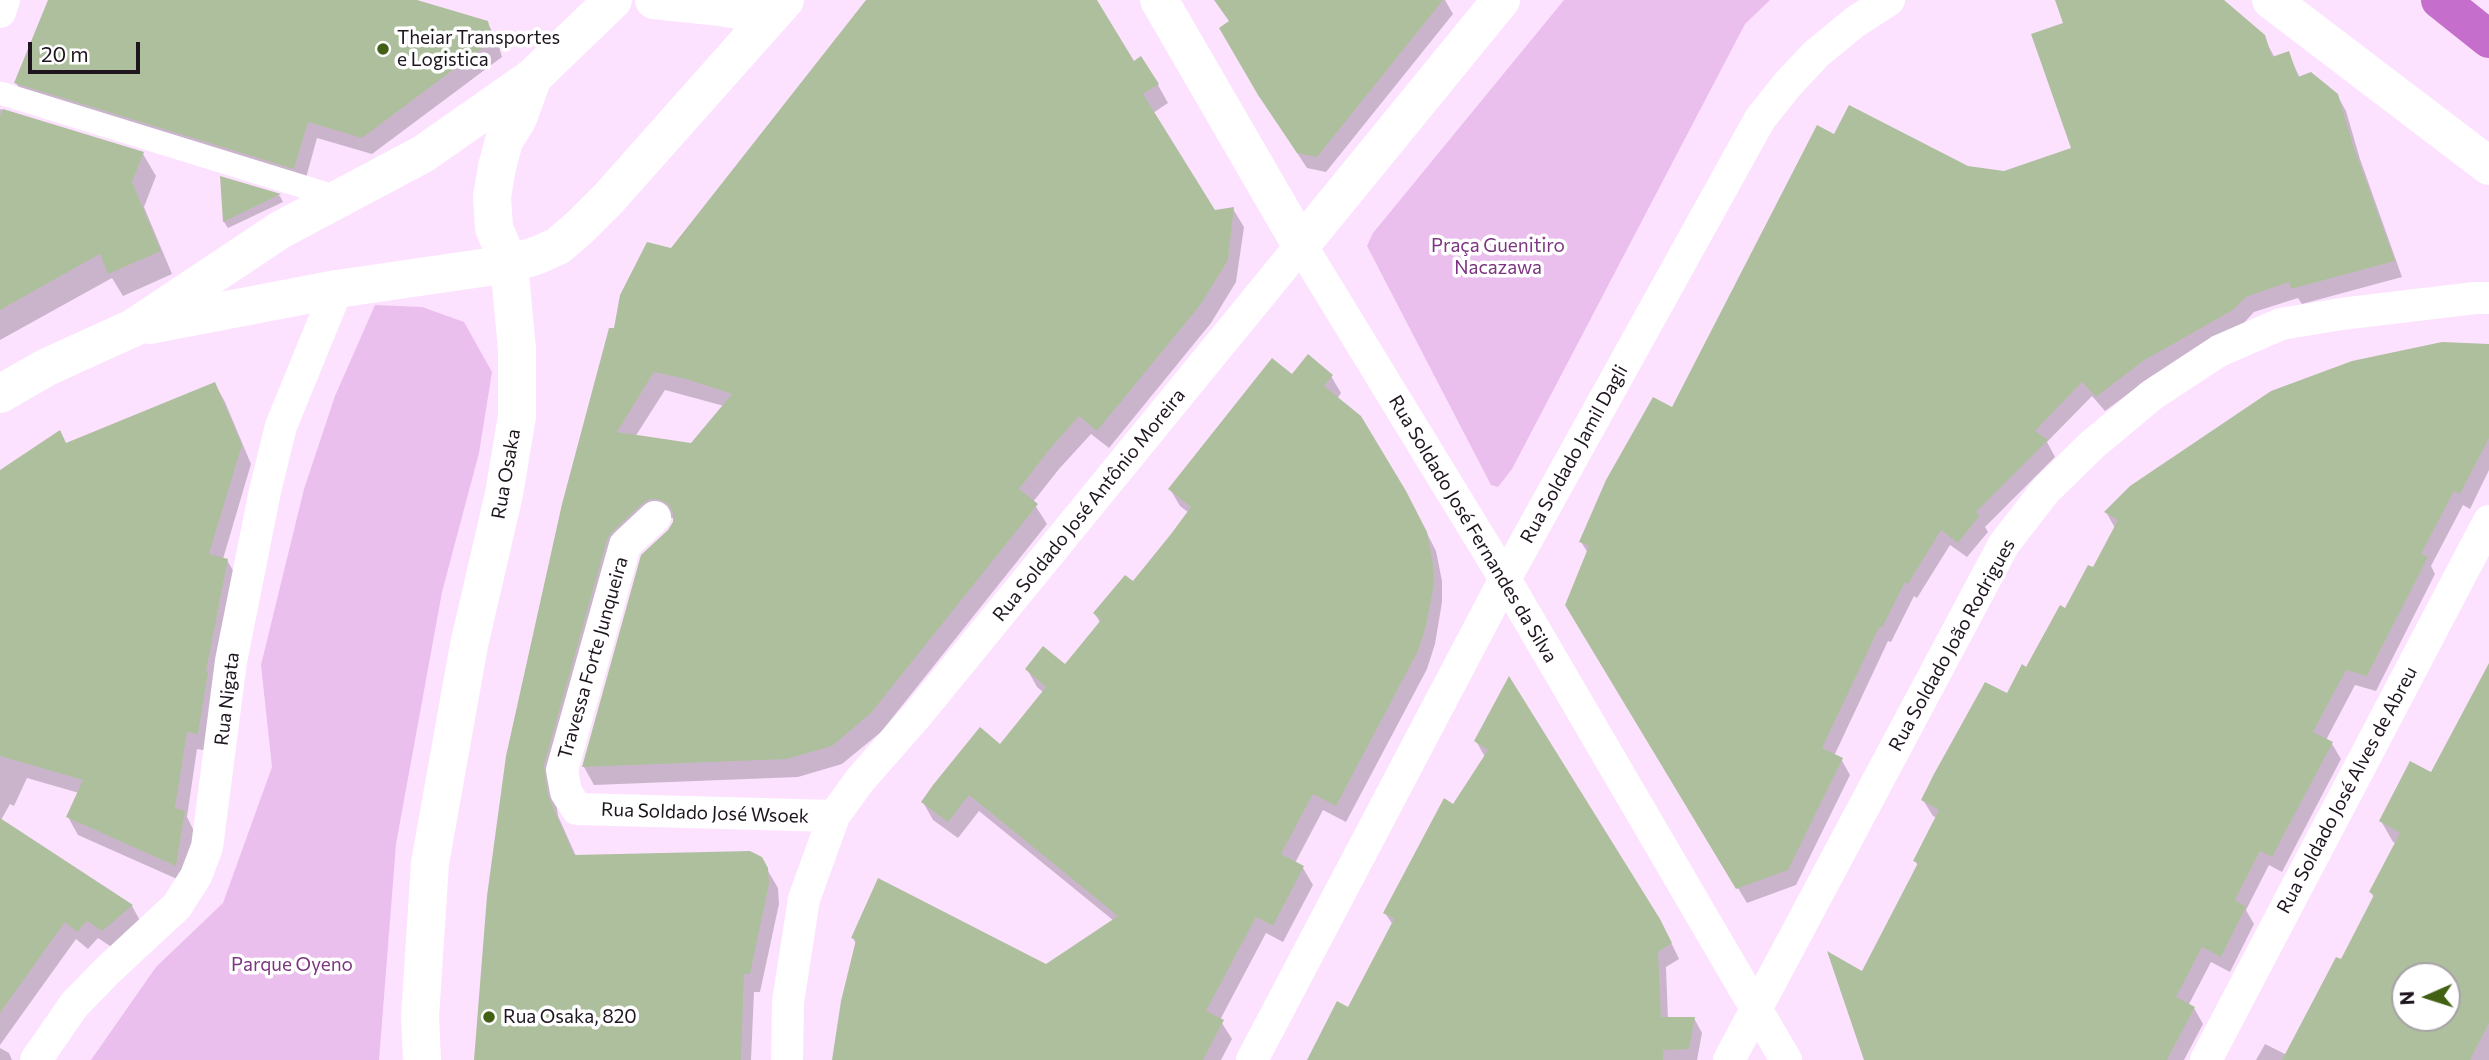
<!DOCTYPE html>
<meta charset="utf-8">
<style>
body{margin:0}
#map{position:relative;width:2489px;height:1060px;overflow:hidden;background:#fde2ff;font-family:Commissioner,sans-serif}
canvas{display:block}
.north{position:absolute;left:2391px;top:962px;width:70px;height:70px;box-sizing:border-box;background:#fff;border:2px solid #a5a1a5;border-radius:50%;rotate:267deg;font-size:19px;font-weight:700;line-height:28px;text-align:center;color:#1e151f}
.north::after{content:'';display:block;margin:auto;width:24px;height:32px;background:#426114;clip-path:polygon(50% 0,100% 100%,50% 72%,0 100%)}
.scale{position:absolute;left:28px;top:42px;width:112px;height:32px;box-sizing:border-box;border:4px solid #1e151f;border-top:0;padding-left:9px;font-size:21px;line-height:24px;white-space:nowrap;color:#1e151f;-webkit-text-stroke:5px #fff;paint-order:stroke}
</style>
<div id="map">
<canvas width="2489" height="1060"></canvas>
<div class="north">N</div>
<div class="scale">20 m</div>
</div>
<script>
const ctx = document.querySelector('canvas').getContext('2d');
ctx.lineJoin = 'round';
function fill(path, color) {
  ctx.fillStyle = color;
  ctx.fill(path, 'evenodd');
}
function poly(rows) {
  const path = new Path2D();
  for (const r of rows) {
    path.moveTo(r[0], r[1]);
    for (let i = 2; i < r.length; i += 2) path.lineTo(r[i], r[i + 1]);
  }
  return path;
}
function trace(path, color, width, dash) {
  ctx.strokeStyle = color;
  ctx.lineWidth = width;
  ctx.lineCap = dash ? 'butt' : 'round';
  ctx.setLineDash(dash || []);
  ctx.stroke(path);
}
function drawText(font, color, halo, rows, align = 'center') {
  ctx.font = font + ' Commissioner,sans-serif';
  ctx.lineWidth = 7;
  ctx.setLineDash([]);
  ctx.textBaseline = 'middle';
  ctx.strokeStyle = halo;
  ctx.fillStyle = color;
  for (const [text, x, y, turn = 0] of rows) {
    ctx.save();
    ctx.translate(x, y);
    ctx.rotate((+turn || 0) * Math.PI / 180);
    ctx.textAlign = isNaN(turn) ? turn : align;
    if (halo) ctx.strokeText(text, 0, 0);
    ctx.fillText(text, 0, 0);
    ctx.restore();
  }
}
fill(poly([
 [1564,0,1770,0,1745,24,1512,469,1498,487,1491,485,1367,246,1373,233],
 [375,305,422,307,464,322,492,372,479,453,442,592,396,844,379,1060,91,1060,156,967,223,903,272,767,261,665,304,489,335,396]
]), '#eabeed');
fill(poly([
 [49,0,410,0,487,22,497,40,502,57,372,154,317,138,304,185,26,99,16,83],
 [868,0,1087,0,1133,63,1141,58,1158,85,1168,103,1153,113,1214,212,1233,209,1244,227,1236,282,1211,323,1109,448,1091,434,1059,469,1033,502,1047,524,881,732,842,764,798,777,594,785,584,767,669,532,674,522,673,518,663,517,623,550,554,785,558,816,576,856,761,859,778,888,779,904,760,992,754,992,751,1060,477,1060,615,330,671,249],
 [665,390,724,406,692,445,635,437],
 [1216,0,1445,0,1453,14,1326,172,1307,168,1269,110,1230,22],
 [2057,0,2221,0,2263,36,2275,58,2288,53,2300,78,2337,95,2346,111,2360,159,2402,277,2302,304,2298,298,2254,312,2242,325,2152,376,2105,411,2092,396,2047,442,2055,457,1985,527,1988,532,1967,557,1950,545,1917,598,1914,596,1891,642,1888,641,1834,756,1841,759,1850,775,1796,885,1747,903,1576,621,1588,553,1581,542,1673,410,1835,136,1968,168,2005,173,2073,149,2065,24],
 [0,109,143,154,156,176,144,207,172,274,123,296,112,278,0,340],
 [222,178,280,196,283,202,228,228,224,222],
 [2489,346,2489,470,2470,509,2463,505,2431,566,2435,574,2376,691,2355,685,2326,740,2332,744,2341,759,2282,872,2269,865,2246,910,2254,924,2230,972,2211,962,2188,1006,2194,1008,2203,1024,2184,1060,1865,1060,1863,973,1918,866,1915,861,1937,818,1933,816,1923,800,2008,696,2093,570,2115,528,2106,512],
 [1292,376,1331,376,1341,393,1337,399,1415,510,1436,551,1442,581,1442,602,1435,644,1427,669,1346,822,1323,810,1295,863,1303,868,1313,885,1283,942,1266,933,1220,1020,1232,1039,1221,1060,835,1060,856,944,853,938,1046,966,1114,921,979,811,958,838,933,820,923,802,1000,746,1044,693,1037,687,1027,669,1066,667,1101,624,1095,614,1133,584,1189,513,1180,506,1170,489],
 [215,384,225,402,251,464,223,559,227,560,238,579,208,751,197,749,187,817,194,831,186,883,78,835,68,817,79,793,27,778,14,806,10,804,1,820,132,906,142,924,113,948,98,938,88,949,76,939,0,1045,0,472],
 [2489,667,2489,1060,2256,1060,2265,1044,2287,1055,2341,961,2374,898,2371,892,2397,844,2393,842,2381,821,2431,775],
 [2405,976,2447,976,2447,1018,2405,1018],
 [1509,680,1668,936,1679,959,1666,967,1668,1019,1694,1018,1702,1033,1697,1060,1309,1060,1349,1009,1393,925,1385,913,1485,757,1476,741],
 [0,1048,9,1053,12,1060,0,1060]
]), '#0003');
fill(poly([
 [48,0,417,0,488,21,493,40,362,138,308,122,294,169,14,83],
 [866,0,1097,0,1134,61,1141,56,1159,84,1143,94,1215,210,1234,207,1228,260,1201,304,1097,431,1079,416,1049,450,1019,489,1038,504,871,713,832,746,787,759,582,767,641,555,668,530,673,522,673,512,669,505,661,500,650,499,642,504,612,532,607,540,544,765,548,795,574,855,750,851,762,857,768,868,769,884,750,974,744,974,741,1060,474,1060,487,896,506,756,562,504,609,328,614,328,620,295,647,242,671,248],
 [654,372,686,379,732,394,691,443,617,432],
 [1214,0,1443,0,1317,157,1297,153,1258,95,1219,28,1229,21],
 [2055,0,2224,0,2265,35,2272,57,2289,51,2298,77,2311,72,2338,94,2352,142,2395,261,2291,289,2289,282,2246,297,2233,310,2143,361,2096,397,2082,382,2035,431,2048,440,1976,512,1980,515,1958,543,1941,530,1908,584,1905,582,1882,628,1880,626,1822,748,1843,758,1788,870,1736,889,1565,605,1589,546,1579,542,1606,480,1653,397,1672,407,1817,125,1834,134,1849,105,1968,166,2004,171,2071,148,2031,34,2063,23],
 [3,109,144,152,132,182,161,251,108,274,100,254,0,310,0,115],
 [220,176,281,194,223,222],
 [2442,342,2489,344,2489,438,2460,494,2454,491,2421,554,2428,557,2367,676,2346,670,2313,732,2333,742,2272,857,2260,851,2235,900,2246,907,2221,957,2202,947,2176,997,2195,1007,2167,1060,1864,1060,1827,951,1862,971,1918,863,1913,861,1939,810,1921,800,1934,774,1985,682,2007,693,2022,664,2026,667,2060,605,2065,608,2088,565,2093,567,2118,520,2104,512,2130,486,2271,391,2352,361],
 [1308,354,1333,375,1324,386,1361,416,1406,491,1427,532,1433,563,1434,584,1426,626,1418,651,1336,806,1313,794,1281,854,1304,866,1273,926,1256,917,1206,1011,1224,1020,1203,1060,832,1060,841,1001,856,940,851,938,878,878,1046,964,1118,916,969,795,948,822,921,802,933,785,980,727,1000,744,1046,687,1025,669,1043,646,1065,664,1101,620,1093,613,1125,575,1133,581,1171,534,1191,507,1168,489,1272,358,1292,374],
 [215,382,242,445,209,554,228,559,206,671,208,672,198,734,187,732,175,808,185,811,176,866,66,817,83,780,0,756,0,470,60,430,66,443],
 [2489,663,2489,1023,2470,1060,2282,1060,2336,957,2341,959,2374,895,2369,892,2400,833,2379,821,2410,761,2431,772],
 [2405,976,2447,976,2447,1018,2405,1018],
 [1509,676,1660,919,1672,943,1658,952,1661,1017,1695,1017,1689,1049,1663,1050,1663,1060,1307,1060,1337,1001,1348,1007,1394,919,1383,913,1444,798,1453,804,1488,750,1474,741],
 [0,818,133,905,102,931,87,921,77,932,65,922,0,1013]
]), '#aebf9e');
trace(poly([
 [0,93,340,198]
]), '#fff', 23);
trace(poly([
 [0,12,4,0],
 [655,517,625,545,562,770,566,792,577,809,834,816],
 [36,1060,74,1005,106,972,177,906,196,876,207,847,231,661,265,491,281,426,337,289],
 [787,1060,788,1002,804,899,834,816,860,780,918,714,1301,245,1505,579,1786,1060],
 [1252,1060,1505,579,1760,119,1787,85,1816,54,1855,22,1889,0],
 [1729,1060,2004,544,2046,490,2092,445,2152,395,2219,351,2281,324,2341,314,2475,298,2489,298],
 [2206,1060,2489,521]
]), '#fff', 32);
trace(poly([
 [1159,0,1301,245,1501,0],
 [2271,0,2489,166],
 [149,325,337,289,509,264],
 [0,394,47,367,133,328,280,230,423,154,533,77]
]), '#fff', 38);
trace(poly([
 [654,0,721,7,771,16],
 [509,264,538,255,558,246,579,228,609,198,785,0],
 [422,1060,420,1017,430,863,469,645,504,494,517,416,517,349,509,264,494,228,492,197,497,167,504,141,518,118,533,77,613,0]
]), '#fff', 38);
trace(poly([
 [2440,0,2489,39]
]), '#c66ecc', 38);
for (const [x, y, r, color] of [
 [383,49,7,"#426114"],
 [489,1017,7,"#426114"]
]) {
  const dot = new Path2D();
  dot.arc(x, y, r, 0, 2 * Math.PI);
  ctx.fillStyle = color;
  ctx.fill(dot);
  trace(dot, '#fff', 2.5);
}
drawText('19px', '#1e151f', '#fff', [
 ["Theiar Transportes",397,38],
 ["e Logistica",397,60],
 ["Rua Osaka, 820",503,1017]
], 'left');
drawText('19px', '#7c3681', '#fff', [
 ["Praça Guenitiro",1498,246],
 ["Nacazawa",1498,268],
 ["Parque Oyeno",292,965]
]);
drawText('19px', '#1e151f', '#fff', [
 ["Rua Soldado Jamil Dagli",1574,454,-61],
 ["Rua Osaka",506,474,-80],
 ["Rua Soldado José Antônio Moreira",1089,505,-51],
 ["Rua Soldado José Fernandes da Silva",1473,529,59],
 ["Rua Soldado João Rodrigues",1952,645,-61],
 ["Travessa Forte Junqueira",593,658,-74],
 ["Rua Nigata",227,699,-83],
 ["Rua Soldado José Alves de Abreu",2347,790,-62],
 ["Rua Soldado José Wsoek",705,813,2]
]);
</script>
